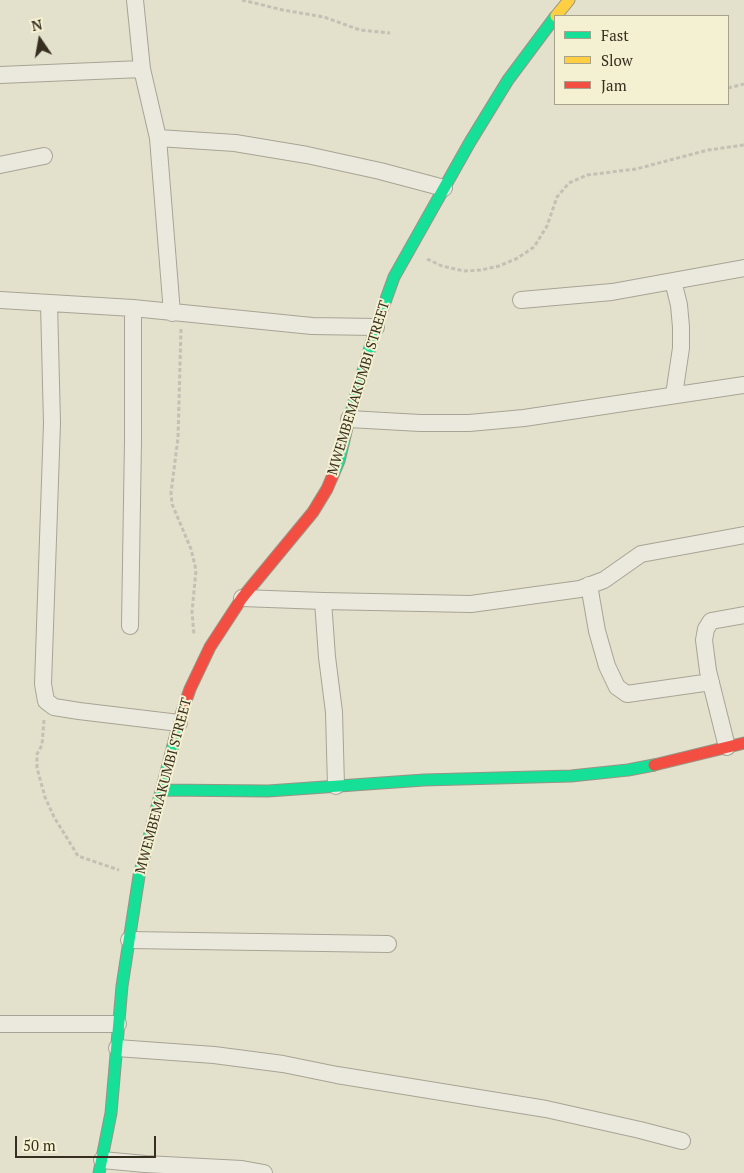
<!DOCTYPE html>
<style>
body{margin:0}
#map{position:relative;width:744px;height:1173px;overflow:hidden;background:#e3e0cc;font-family:"PT Serif",serif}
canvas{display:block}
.legend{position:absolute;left:554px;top:15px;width:175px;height:90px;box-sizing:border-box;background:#f4f0d2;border:1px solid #a8a28a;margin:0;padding:6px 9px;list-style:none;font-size:15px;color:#362e1e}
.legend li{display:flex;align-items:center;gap:10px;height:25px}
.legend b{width:25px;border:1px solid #a8a28a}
.north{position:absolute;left:15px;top:15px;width:50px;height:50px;-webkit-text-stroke:4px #f4f0d2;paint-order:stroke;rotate:348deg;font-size:14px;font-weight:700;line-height:20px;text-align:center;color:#362e1e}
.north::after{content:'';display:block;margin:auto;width:18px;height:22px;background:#362e1e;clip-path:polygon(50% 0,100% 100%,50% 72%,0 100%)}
.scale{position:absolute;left:15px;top:1136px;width:141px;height:22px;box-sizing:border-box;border:2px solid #362e1e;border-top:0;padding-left:6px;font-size:15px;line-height:18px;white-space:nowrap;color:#362e1e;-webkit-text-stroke:4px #f4f0d2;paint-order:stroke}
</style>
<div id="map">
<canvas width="744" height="1173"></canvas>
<ul class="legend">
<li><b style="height:6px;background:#16e098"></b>Fast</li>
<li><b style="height:6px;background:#ffcf43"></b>Slow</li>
<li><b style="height:6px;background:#f24e42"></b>Jam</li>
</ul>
<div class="north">N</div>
<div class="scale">50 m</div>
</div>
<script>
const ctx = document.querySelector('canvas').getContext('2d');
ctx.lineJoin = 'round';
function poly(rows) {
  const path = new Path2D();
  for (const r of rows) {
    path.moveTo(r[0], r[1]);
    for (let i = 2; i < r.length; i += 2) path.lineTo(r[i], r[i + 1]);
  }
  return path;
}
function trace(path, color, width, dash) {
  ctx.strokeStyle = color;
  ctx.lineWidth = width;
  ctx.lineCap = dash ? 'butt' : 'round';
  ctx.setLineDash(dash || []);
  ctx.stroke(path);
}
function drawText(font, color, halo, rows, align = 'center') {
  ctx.font = font + ' "PT Serif",serif';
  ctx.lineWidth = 4;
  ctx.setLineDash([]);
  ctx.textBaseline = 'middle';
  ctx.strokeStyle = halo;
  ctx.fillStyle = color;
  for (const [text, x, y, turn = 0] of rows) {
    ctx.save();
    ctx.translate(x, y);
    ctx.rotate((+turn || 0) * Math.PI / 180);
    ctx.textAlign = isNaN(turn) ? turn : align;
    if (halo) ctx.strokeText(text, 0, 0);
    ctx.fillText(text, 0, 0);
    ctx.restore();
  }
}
const street = poly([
 [135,0,142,69,158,138,172,313],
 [0,75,142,69],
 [158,138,235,143,307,155,380,171,444,188],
 [0,165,44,156],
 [673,281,679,305,681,327,681,348,674,395],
 [0,300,133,308,312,326,376,327],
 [521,300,612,292,744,268],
 [49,303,52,423,43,684,46,701,54,707,79,711,179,723],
 [349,419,420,423,469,423,524,418,744,385],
 [589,585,597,631,607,666,617,687,627,694,711,682],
 [242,598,323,601,471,604,580,589,604,580,641,554,744,535],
 [323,601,327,657,334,712,336,786],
 [130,626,133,440,133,308],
 [727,747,708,671,704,640,706,629,711,621,744,615],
 [129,940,388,944],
 [0,1024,118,1024],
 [117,1048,214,1055,283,1064,337,1075,546,1109,640,1130,682,1141],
 [102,1160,145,1164,242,1169,264,1173]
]);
const fast = poly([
 [333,475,339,461,349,419,376,327,394,277,470,142,508,80,555,17],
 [162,790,268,791,424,780,571,776,628,770,654,765],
 [99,1173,111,1113,122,986,139,876,181,715]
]);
const slow = poly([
 [556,16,569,0]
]);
const jam = poly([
 [181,715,190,689,210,647,242,598,313,512,327,489,333,475],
 [654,765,744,743]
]);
trace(street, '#a8a495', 18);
trace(fast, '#989485', 13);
trace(slow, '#989485', 13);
trace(jam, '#989485', 13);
trace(poly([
 [242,0,283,10,324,17,360,30,390,33],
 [728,88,744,84],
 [427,259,442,266,464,271,481,270,499,266,516,259,534,247,547,226,557,197,569,183,587,175,636,169,708,150,744,145],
 [181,329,178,438,171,493,172,504,191,549,196,570,192,612,194,635],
 [44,720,42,745,37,754,37,768,45,797,54,817,78,856,119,870]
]), '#c3c1b4', 3, [4, 2.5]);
trace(street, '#ebe9de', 16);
trace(fast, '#16e098', 11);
trace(slow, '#ffcf43', 11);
trace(jam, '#f24e42', 11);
drawText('14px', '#362e1e', '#f4f0d2', [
 ["MWEMBEMAKUMBI STREET",359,388,-73],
 ["MWEMBEMAKUMBI STREET",164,786,-75]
]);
</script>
